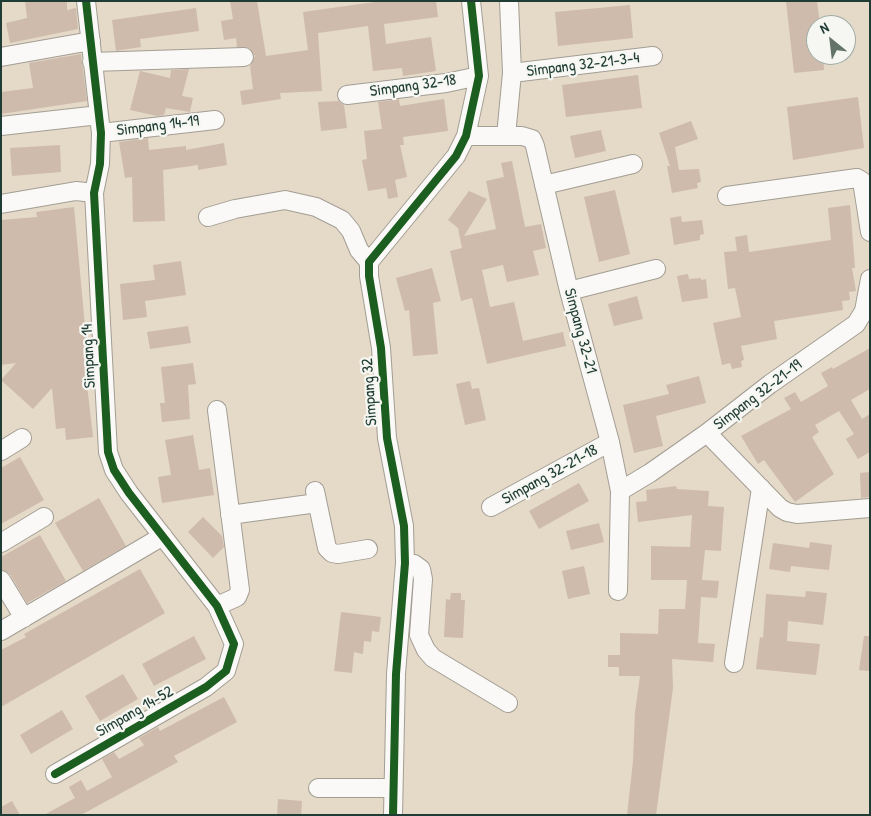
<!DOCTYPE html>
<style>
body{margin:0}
#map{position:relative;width:871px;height:816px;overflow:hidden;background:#e5d9c8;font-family:"Patrick Hand",sans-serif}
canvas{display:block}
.frame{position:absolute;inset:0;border:2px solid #1f3d34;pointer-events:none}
.north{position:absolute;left:806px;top:15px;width:50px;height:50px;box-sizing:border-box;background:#f6f6f2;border:1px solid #a0aca6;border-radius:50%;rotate:331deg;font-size:14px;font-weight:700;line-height:20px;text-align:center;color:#1f3d34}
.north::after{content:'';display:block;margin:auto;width:18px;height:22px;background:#647468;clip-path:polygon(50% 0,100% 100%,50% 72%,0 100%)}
</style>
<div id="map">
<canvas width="871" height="816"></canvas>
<div class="frame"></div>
<div class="north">N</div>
</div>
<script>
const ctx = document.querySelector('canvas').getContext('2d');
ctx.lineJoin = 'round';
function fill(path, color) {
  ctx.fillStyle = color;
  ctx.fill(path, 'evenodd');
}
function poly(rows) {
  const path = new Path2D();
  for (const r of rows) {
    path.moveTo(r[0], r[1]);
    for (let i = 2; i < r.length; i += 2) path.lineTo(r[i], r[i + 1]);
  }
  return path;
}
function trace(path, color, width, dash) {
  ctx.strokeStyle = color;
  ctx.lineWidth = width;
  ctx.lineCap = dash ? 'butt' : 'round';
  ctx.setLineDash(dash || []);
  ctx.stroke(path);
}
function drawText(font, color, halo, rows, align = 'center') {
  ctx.font = font + ' "Patrick Hand",sans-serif';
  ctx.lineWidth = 4.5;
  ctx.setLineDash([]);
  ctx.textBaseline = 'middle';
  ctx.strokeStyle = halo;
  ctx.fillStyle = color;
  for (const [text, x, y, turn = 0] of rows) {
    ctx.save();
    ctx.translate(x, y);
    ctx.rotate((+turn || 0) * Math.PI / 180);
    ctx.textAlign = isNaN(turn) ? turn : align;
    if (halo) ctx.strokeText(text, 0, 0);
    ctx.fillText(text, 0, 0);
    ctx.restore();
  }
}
fill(poly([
 [25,1,67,1,67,10,76,8,78,29,10,43,6,23,27,18],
 [230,1,257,1,266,56,308,50,303,12,382,1,436,1,438,17,384,24,386,44,431,37,436,71,403,76,402,68,373,71,368,26,318,33,322,91,280,93,281,99,242,105,240,91,253,89,250,66,255,56,249,48,237,47,236,38,224,40,221,21,233,19],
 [786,1,817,1,820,25,816,25,816,55,823,55,824,70,794,73],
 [630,5,633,38,558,46,555,12],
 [196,8,199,31,140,39,141,47,116,51,112,20],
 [81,54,87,101,1,114,1,92,33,88,29,63],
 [189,69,182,96,193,98,190,112,166,108,164,115,157,116,130,110,140,71,170,78,171,70],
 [638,75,642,108,566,117,562,85],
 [858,97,864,148,793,160,787,107],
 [399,99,400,106,444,99,448,131,403,137,404,145,400,145,407,177,395,180,398,197,388,199,386,188,368,191,362,160,367,159,364,131,382,129,378,102],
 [338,101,344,105,347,128,321,131,318,102],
 [691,121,698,139,675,147,679,170,699,169,701,182,697,183,698,188,672,193,667,166,670,166,659,133],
 [601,130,606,151,575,158,570,136],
 [148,138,149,150,186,146,186,150,224,143,227,165,198,170,198,165,163,170,165,221,133,222,132,177,125,178,119,142],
 [60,145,61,172,12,176,10,148],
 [512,161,525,227,541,224,546,248,533,251,539,275,507,282,503,265,482,270,490,307,514,302,523,341,563,332,566,346,487,364,472,298,461,301,450,251,462,248,458,228,448,220,469,191,487,199,464,236,496,229,486,181,504,177,501,163],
 [615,190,630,254,599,262,584,197],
 [850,205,855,268,852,268,856,291,849,292,850,300,842,301,843,310,774,321,777,339,741,346,744,360,741,361,742,367,732,369,730,363,722,365,713,323,741,317,735,288,728,289,724,252,737,251,735,237,747,235,749,252,831,240,828,208],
 [74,207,88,359,84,359,93,437,66,440,65,428,56,429,52,388,33,409,1,380,16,363,1,365,1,220,37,217,36,212],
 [681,216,682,222,702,220,704,234,700,235,700,240,674,245,670,218],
 [181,261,186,295,145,301,147,317,123,320,120,284,155,280,153,265],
 [432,268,441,301,433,303,438,354,413,356,409,310,405,311,396,278],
 [688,274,689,279,701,278,701,280,706,279,708,298,682,302,677,276],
 [637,296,643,319,614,326,608,304],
 [188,326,191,343,150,349,147,332],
 [870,348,870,389,851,400,862,419,870,414,870,452,858,459,846,439,854,434,839,411,815,425,819,432,812,437,834,474,795,502,764,460,758,464,741,436,791,409,784,398,795,392,801,402,828,386,821,373,832,367,833,369],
 [193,363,196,384,188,385,190,419,162,422,160,403,165,403,161,367],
 [699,376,706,403,656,416,663,446,634,453,623,405,669,394,666,385],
 [470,381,472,389,479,388,486,420,465,425,456,384],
 [193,435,199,470,210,468,214,495,162,503,158,477,171,475,165,440],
 [20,457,44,500,1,524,1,468],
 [870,472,870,497,861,498,860,473],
 [579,483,589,501,539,529,529,511],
 [676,486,677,489,709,491,708,506,724,507,721,551,705,550,702,580,719,581,717,598,701,597,698,643,715,644,713,662,672,659,673,688,656,815,627,815,633,761,635,712,640,676,619,676,619,667,608,667,608,655,620,655,620,633,658,634,659,609,685,609,687,580,651,580,651,546,690,547,692,515,638,522,636,502,647,501,646,490],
 [99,498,126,546,83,571,55,523],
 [203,517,222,536,224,547,213,558,188,532],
 [599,523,604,542,571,550,566,531],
 [40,535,66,581,27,603,10,574,1,569,1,557],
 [810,542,832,545,829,570,791,566,790,572,769,569,773,543,809,548],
 [584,566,590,594,568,599,562,571],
 [140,569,165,613,1,707,1,650,26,637,24,634],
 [806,591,827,593,823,625,788,621,787,641,820,644,816,675,756,669,760,637,763,638,766,594,805,597],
 [451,593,461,593,461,600,465,600,463,638,444,637,446,599,450,600],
 [341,612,381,617,379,632,372,631,371,642,364,641,363,654,354,652,352,673,334,671],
 [194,636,206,659,154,686,142,664],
 [864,636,870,636,870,671,859,670],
 [123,674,138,699,100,721,85,696],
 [224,697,237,722,174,756,178,762,81,815,44,815,75,798,69,787,81,780,87,791,112,777,102,759,114,752,119,759,144,745,139,738,158,727,160,731],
 [62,710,73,729,31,754,20,735],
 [278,799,302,801,301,815,277,815],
 [12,801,20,815,1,815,1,807]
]), '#cebbac');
const minor = poly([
 [1,57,91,41],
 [92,62,244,57],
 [512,73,653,56],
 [347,95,446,83,479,76],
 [1,126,99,115],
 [101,133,215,120],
 [466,136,522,136,532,139,535,146,569,291,610,442,620,491,618,591],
 [506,136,512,73,509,1],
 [544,185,633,164],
 [727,196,857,178,862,181,870,232],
 [1,204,76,191,94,193],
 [208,217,235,209,285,200,316,207,342,220,351,231,359,250,369,262],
 [569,291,656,269],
 [707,433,780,508,787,512,797,514,870,508],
 [1,451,22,438],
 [315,491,327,548,332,553,338,554,368,549],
 [620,491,650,473,707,433,770,384,856,324,864,311,870,279],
 [491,507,610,442],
 [230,515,317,503],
 [1,543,44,517],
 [405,563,414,564,421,569,423,579,419,635,426,650,433,658,508,703],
 [1,580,24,618],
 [217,606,237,597,240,590,217,410],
 [1,631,163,536],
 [734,663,761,488],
 [55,774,206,687,226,671,234,644,217,606,129,493,114,470,108,452,94,193,100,164,101,133,86,1],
 [318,788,392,788],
 [393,815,396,674,405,563,404,526,387,438,381,348,369,276,369,262,456,156,466,136,479,76,471,1]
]);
trace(minor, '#a29e94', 20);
trace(minor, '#fbf9f7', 18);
trace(poly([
 [55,774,206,687,226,671,234,644,217,606,129,493,114,470,108,452,94,193,100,164,101,133,86,1],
 [393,815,396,674,405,563,404,526,387,438,381,348,369,276,369,262,456,156,466,136,479,76,471,1]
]), '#1b5e20', 8);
drawText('16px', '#1f3d34', '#f6f6f2', [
 ["Simpang 32-21-3-4",583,65,-7],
 ["Simpang 32-18",413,86,-8],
 ["Simpang 14-19",158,126,-7],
 ["Simpang 32-21",580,331,75],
 ["Simpang 14",89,356,-93],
 ["Simpang 32",370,392,-94],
 ["Simpang 32-21-19",758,395,-37],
 ["Simpang 32-21-18",550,475,-29],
 ["Simpang 14-52",135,712,-30]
]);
</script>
